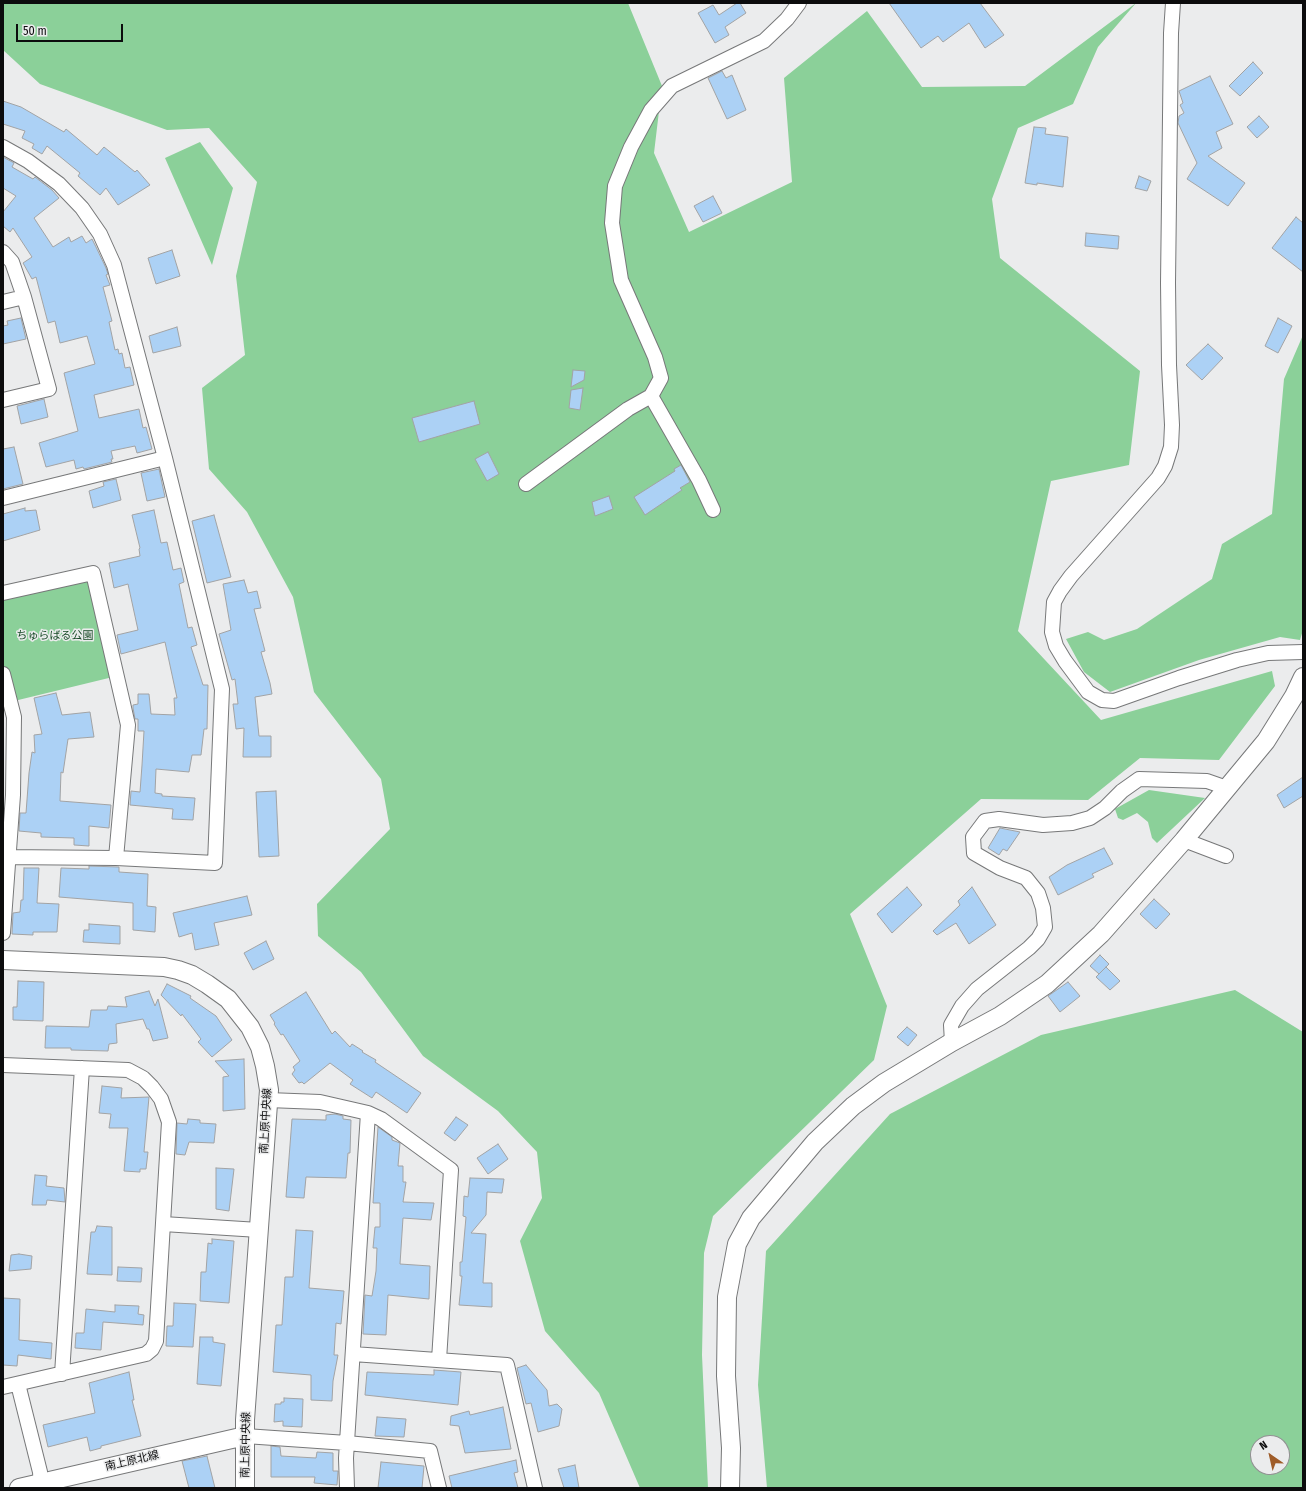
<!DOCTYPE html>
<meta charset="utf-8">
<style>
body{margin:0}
#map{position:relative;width:1306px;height:1491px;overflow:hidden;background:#ebeced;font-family:"Fira Sans Condensed",sans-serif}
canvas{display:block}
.frame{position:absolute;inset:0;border:4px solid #0c0c0d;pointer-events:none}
.north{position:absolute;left:1250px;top:1435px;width:40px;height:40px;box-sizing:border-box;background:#ebeced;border:1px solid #929293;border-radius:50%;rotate:326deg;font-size:11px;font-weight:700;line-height:16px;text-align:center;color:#0c0c0d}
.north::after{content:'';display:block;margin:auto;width:14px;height:18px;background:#9e5c29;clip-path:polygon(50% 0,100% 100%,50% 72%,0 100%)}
.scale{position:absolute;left:16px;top:24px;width:107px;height:18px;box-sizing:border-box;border:2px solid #0c0c0d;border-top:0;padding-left:5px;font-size:12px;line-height:14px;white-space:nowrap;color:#0c0c0d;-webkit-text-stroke:3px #ebeced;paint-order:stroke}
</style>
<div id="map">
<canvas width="1306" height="1491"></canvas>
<div class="frame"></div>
<div class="north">N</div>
<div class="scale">50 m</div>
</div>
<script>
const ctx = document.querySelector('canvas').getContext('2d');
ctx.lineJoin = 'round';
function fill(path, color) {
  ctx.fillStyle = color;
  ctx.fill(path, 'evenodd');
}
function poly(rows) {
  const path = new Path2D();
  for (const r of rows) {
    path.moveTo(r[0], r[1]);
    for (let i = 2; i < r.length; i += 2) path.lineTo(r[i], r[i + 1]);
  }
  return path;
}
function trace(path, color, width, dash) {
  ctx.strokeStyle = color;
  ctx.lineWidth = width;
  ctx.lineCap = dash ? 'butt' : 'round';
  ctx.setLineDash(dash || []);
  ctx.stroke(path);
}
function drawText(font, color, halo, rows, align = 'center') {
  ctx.font = font + ' "Fira Sans Condensed","Noto Sans JP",sans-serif';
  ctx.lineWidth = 3;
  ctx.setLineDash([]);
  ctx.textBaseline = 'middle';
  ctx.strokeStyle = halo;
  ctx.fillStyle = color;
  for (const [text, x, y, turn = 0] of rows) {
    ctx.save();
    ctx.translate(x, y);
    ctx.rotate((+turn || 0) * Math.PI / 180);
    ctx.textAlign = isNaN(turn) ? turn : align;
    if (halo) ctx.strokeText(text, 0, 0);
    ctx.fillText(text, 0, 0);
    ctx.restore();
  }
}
fill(poly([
 [3,3,628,3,662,86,654,153,689,232,792,182,784,78,867,11,922,87,1025,86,1136,3,1098,47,1073,104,1018,128,992,199,1000,258,1140,371,1129,465,1051,481,1018,631,1101,720,1272,671,1275,686,1219,760,1140,758,1088,800,981,799,850,914,887,1006,874,1060,713,1216,704,1253,702,1355,708,1488,640,1488,599,1393,545,1331,520,1241,542,1198,537,1152,498,1111,423,1056,361,972,318,936,317,904,390,829,381,779,314,692,293,597,247,512,209,469,202,388,245,355,236,276,257,182,209,128,167,130,40,84,3,50],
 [200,142,233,188,212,265,165,158],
 [1303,335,1303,630,1300,640,1280,637,1199,660,1110,692,1084,672,1066,639,1088,632,1104,640,1137,629,1212,579,1222,544,1272,514,1284,379],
 [93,573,117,676,10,702,3,674,3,593],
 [1149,790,1205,798,1157,843,1152,838,1148,822,1137,813,1123,820,1118,818,1115,809],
 [1235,990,1303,1032,1303,1488,767,1488,758,1385,766,1251,890,1114,1041,1035],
 [1258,1443,1282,1443,1282,1467,1258,1467]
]), '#8bd099');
const building = poly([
 [737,3,740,3,746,13,725,27,729,35,715,43,698,13,713,5,719,15,737,3],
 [889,3,980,3,1004,35,985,48,969,23,943,42,938,36,921,48,889,3],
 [1253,62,1263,73,1240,96,1229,86,1253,62],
 [722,71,726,78,732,75,746,110,727,119,708,78,722,71],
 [1210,76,1233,124,1216,132,1222,148,1208,156,1245,183,1228,206,1187,179,1197,163,1178,123,1179,116,1184,113,1180,105,1183,103,1179,91,1210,76],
 [3,101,21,107,64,132,66,129,97,155,104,147,135,172,137,170,150,185,118,205,106,188,100,195,78,176,80,173,47,146,42,154,32,148,34,144,22,138,25,131,3,124,3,101],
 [1259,116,1269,127,1257,138,1247,127,1259,116],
 [1034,127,1046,128,1045,134,1068,137,1063,187,1037,183,1037,185,1025,183,1034,127],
 [3,157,14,163,12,167,33,179,35,177,52,190,59,198,34,218,53,247,69,237,71,242,82,236,86,243,92,239,96,247,106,268,108,274,106,275,110,285,103,287,112,321,109,322,115,350,118,349,119,354,122,353,125,368,130,367,134,385,94,395,99,418,139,409,143,428,146,427,152,449,137,453,135,446,111,451,113,459,111,459,112,462,84,469,83,467,76,469,74,460,46,467,39,443,78,431,64,373,95,364,87,336,60,343,55,321,48,323,36,277,32,279,23,263,32,257,13,228,10,232,3,226,3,212,16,196,3,188,3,157],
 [1139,176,1151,181,1147,191,1135,188,1139,176],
 [713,196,722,213,703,222,694,206,713,196],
 [1296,217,1303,223,1303,272,1272,248,1296,217],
 [1086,233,1119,236,1118,249,1085,246,1086,233],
 [172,250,180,276,156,284,148,258,172,250],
 [21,318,26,339,3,344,3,326,8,325,7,321,21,318],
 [1278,318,1292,326,1278,353,1265,346,1278,318],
 [177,327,181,346,153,353,149,336,177,327],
 [1208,344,1223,358,1202,380,1186,365,1208,344],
 [573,370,585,371,584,380,571,387,573,370],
 [583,388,580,410,569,408,571,390,583,388],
 [44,399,48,417,21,424,17,406,44,399],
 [474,401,480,424,419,442,412,418,474,401],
 [14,447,23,484,3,489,3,449,14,447],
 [488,452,499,474,487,481,475,459,488,452],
 [681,465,690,482,680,488,682,490,645,515,634,497,675,471,674,469,681,465],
 [159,469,165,497,147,501,141,473,159,469],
 [116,479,121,500,93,508,89,491,104,486,103,482,116,479],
 [609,496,613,509,595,516,592,502,609,496],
 [25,508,25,511,36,510,40,530,3,541,3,514,25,508],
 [154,510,161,543,167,542,173,570,181,568,184,582,179,584,188,628,192,627,197,645,191,647,203,685,208,685,207,729,204,729,201,755,192,755,189,772,156,769,155,793,162,794,162,796,195,798,193,820,172,819,173,809,130,805,131,791,140,792,142,765,144,731,138,731,138,719,135,719,133,708,133,705,138,704,138,694,149,694,151,714,175,715,174,698,177,698,165,642,121,654,117,635,138,630,128,584,114,588,109,563,140,556,139,549,140,548,132,515,154,510],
 [214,515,231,577,207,583,192,521,214,515],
 [244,580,248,593,257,591,261,608,254,609,265,651,261,652,270,683,272,694,255,697,259,736,271,736,271,757,243,757,244,728,236,729,233,704,238,704,235,679,232,680,219,634,231,630,223,584,244,580],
 [56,693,62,715,90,712,94,737,68,739,63,773,61,772,60,801,111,805,109,828,89,826,89,846,74,845,74,838,41,837,41,833,19,831,20,813,26,813,29,773,32,752,35,753,34,735,42,734,34,698,56,693],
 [1303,777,1303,796,1284,808,1277,795,1303,777],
 [276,791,279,856,259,857,256,792,276,791],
 [1000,828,1020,832,1007,851,1003,849,999,855,988,848,1000,828],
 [1104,848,1113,864,1092,874,1094,877,1058,895,1049,877,1067,865,1104,848],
 [89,866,119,867,119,872,148,874,147,906,156,907,155,932,133,930,133,903,59,897,61,868,89,869,89,866],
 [24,868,39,868,37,903,59,904,57,932,33,932,33,935,12,934,13,913,20,912,21,900,23,900,24,868],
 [907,887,922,905,892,933,877,914,907,887],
 [972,887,996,925,969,944,956,923,937,935,933,931,960,905,958,901,972,887],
 [247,896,252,915,214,923,219,945,195,950,192,933,179,937,173,913,247,896],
 [1154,899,1170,914,1156,929,1140,914,1154,899],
 [89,924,120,926,120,944,83,942,84,930,89,930,89,924],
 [266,941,274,959,253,970,244,953,266,941],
 [1100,955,1109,964,1099,974,1090,966,1100,955],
 [1106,967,1120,981,1110,990,1096,977,1106,967],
 [18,981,44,982,43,1021,13,1020,13,1007,17,1007,18,981],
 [1068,982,1080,996,1060,1012,1048,996,1068,982],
 [167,984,191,996,190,998,216,1016,232,1040,212,1057,198,1042,201,1039,182,1014,181,1016,161,995,167,984],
 [149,991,155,1006,158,999,168,1038,153,1041,149,1029,147,1029,143,1019,116,1024,117,1043,109,1044,108,1051,71,1050,71,1048,45,1048,46,1026,89,1027,91,1010,107,1010,108,1006,127,1007,125,997,149,991],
 [306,992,332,1034,335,1031,350,1047,352,1044,363,1051,362,1052,376,1060,375,1062,421,1093,407,1113,376,1092,372,1098,350,1084,353,1080,330,1063,304,1084,302,1082,299,1083,292,1074,295,1070,293,1067,300,1061,283,1034,281,1035,274,1024,275,1023,270,1015,306,992],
 [907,1027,917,1035,908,1046,897,1037,907,1027],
 [244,1059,245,1109,223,1111,223,1077,229,1076,215,1061,244,1059],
 [102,1086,122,1088,121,1098,149,1097,144,1152,148,1152,146,1169,140,1169,140,1172,124,1171,128,1128,109,1128,111,1114,99,1113,102,1086],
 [335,1114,343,1116,343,1119,351,1120,350,1153,348,1153,346,1178,306,1177,304,1198,286,1197,292,1119,326,1120,326,1115,335,1114],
 [456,1117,468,1125,455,1141,444,1133,456,1117],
 [188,1119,200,1120,200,1123,216,1124,214,1143,189,1142,185,1155,176,1154,177,1123,187,1124,188,1119],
 [378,1127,392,1137,392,1140,400,1143,398,1166,403,1166,403,1182,406,1182,403,1202,434,1203,431,1220,403,1218,400,1264,430,1266,429,1299,388,1295,386,1335,363,1334,365,1295,372,1296,376,1271,377,1248,373,1248,375,1227,380,1227,380,1203,373,1203,378,1127],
 [498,1144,508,1159,488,1174,477,1158,498,1144],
 [216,1168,234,1169,229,1211,216,1209,216,1168],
 [35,1175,47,1176,46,1186,64,1188,65,1202,47,1200,46,1205,32,1205,35,1175],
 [470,1178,504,1179,502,1193,487,1192,486,1215,471,1233,486,1234,483,1283,492,1283,492,1307,459,1305,462,1276,460,1276,460,1262,462,1262,466,1217,463,1216,464,1196,468,1197,470,1178],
 [97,1226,112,1227,112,1275,87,1274,91,1232,95,1232,97,1226],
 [296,1230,313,1231,309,1288,344,1291,341,1324,336,1323,334,1355,338,1355,333,1381,332,1401,311,1400,311,1375,273,1372,276,1325,282,1325,285,1277,293,1277,296,1230],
 [212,1239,234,1241,229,1303,200,1301,201,1272,206,1272,208,1243,212,1244,212,1239],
 [19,1254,32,1256,31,1269,9,1271,11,1255,19,1254],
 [118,1267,142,1268,141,1282,117,1281,118,1267],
 [3,1298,20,1299,19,1340,52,1343,51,1359,18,1355,17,1366,3,1365,3,1298],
 [174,1303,196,1304,193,1347,166,1346,167,1326,173,1326,174,1303],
 [115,1305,139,1306,138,1314,144,1315,143,1325,103,1322,101,1350,75,1348,76,1333,84,1333,86,1309,115,1312,115,1305],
 [200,1337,213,1337,213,1342,225,1344,221,1386,197,1384,200,1337],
 [526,1365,547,1390,549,1406,557,1404,562,1409,559,1426,538,1432,531,1403,526,1404,517,1368,526,1365],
 [434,1370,461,1372,458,1405,365,1395,367,1372,434,1375,434,1370],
 [129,1372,134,1400,132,1400,141,1436,101,1446,101,1448,90,1451,87,1437,48,1447,43,1425,95,1413,89,1383,129,1372],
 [284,1398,303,1399,302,1427,283,1426,283,1421,274,1422,275,1404,281,1404,281,1402,284,1402,284,1398],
 [503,1407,511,1449,465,1453,459,1426,450,1425,451,1416,469,1411,470,1415,503,1407],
 [377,1417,406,1419,404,1437,375,1436,377,1417],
 [271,1446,280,1447,281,1456,316,1458,317,1452,333,1453,333,1471,338,1471,337,1485,314,1483,315,1477,271,1477,271,1446],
 [207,1456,215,1488,189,1488,182,1461,207,1456],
 [516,1460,518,1472,514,1473,518,1488,452,1488,449,1476,516,1460],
 [381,1462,424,1466,422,1488,378,1488,381,1462],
 [575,1465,579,1488,564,1488,558,1469,575,1465]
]);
fill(building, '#acd1f5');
trace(building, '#a2a3a4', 1);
const minor = poly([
 [1173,3,1171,33,1168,283,1169,365,1172,425,1171,447,1165,466,1158,478,1071,576,1060,591,1054,602,1052,632,1056,646,1065,661,1088,692,1102,700,1114,701,1179,678,1237,660,1268,653,1303,652],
 [3,147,28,161,59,184,82,208,100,234,114,265,165,458,3,498],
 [3,252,12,262,24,297,49,389,3,400],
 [3,302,24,297],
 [651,396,699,480,713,510],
 [526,484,628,409,651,396,661,378,655,357,621,280,612,223,615,186,631,147,651,110,672,86,764,41,787,19,799,3],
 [3,593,93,573,128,725,116,858],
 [3,674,14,717,13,795,3,933],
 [1184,840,1226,856],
 [3,857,116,858,215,863,222,689,165,458],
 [952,1042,951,1025,962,1006,977,989,1029,948,1038,939,1045,927,1043,908,1038,893,1026,878,1000,868,974,853,973,837,985,821,999,819,1043,825,1072,823,1090,818,1105,808,1122,791,1139,779,1207,781,1227,788],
 [3,1065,128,1070,143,1078,152,1087,161,1099,169,1122,156,1341,152,1349,146,1354,3,1387],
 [268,1100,320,1102,368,1113,381,1119,451,1170,439,1360],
 [163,1224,259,1230],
 [353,1354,507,1365,535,1488],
 [62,1374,82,1068],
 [18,1384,40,1472,41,1488],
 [245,1436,347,1443,430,1451,439,1488],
 [347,1488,346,1458,368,1113]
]);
const tertiary = poly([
 [3,960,164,967,178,970,192,975,207,984,228,999,250,1027,260,1047,265,1066,269,1090,245,1420,245,1488],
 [19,1488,245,1436],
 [730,1488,731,1448,726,1376,727,1297,737,1244,751,1218,815,1142,853,1106,884,1083,952,1042,1000,1016,1047,984,1101,934,1184,840,1266,741,1294,696,1303,677]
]);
trace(minor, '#777879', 16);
trace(tertiary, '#777879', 20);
trace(minor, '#fff', 14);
trace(tertiary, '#fff', 18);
drawText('11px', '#174a26', '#ebeced', [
 ["ちゅらばる公園",55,636]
]);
drawText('11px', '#0c0c0d', '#ebeced', [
 ["南上原中央線",266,1121,-87],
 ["南上原中央線",246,1445,-89],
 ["南上原北線",132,1461,-13]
]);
</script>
